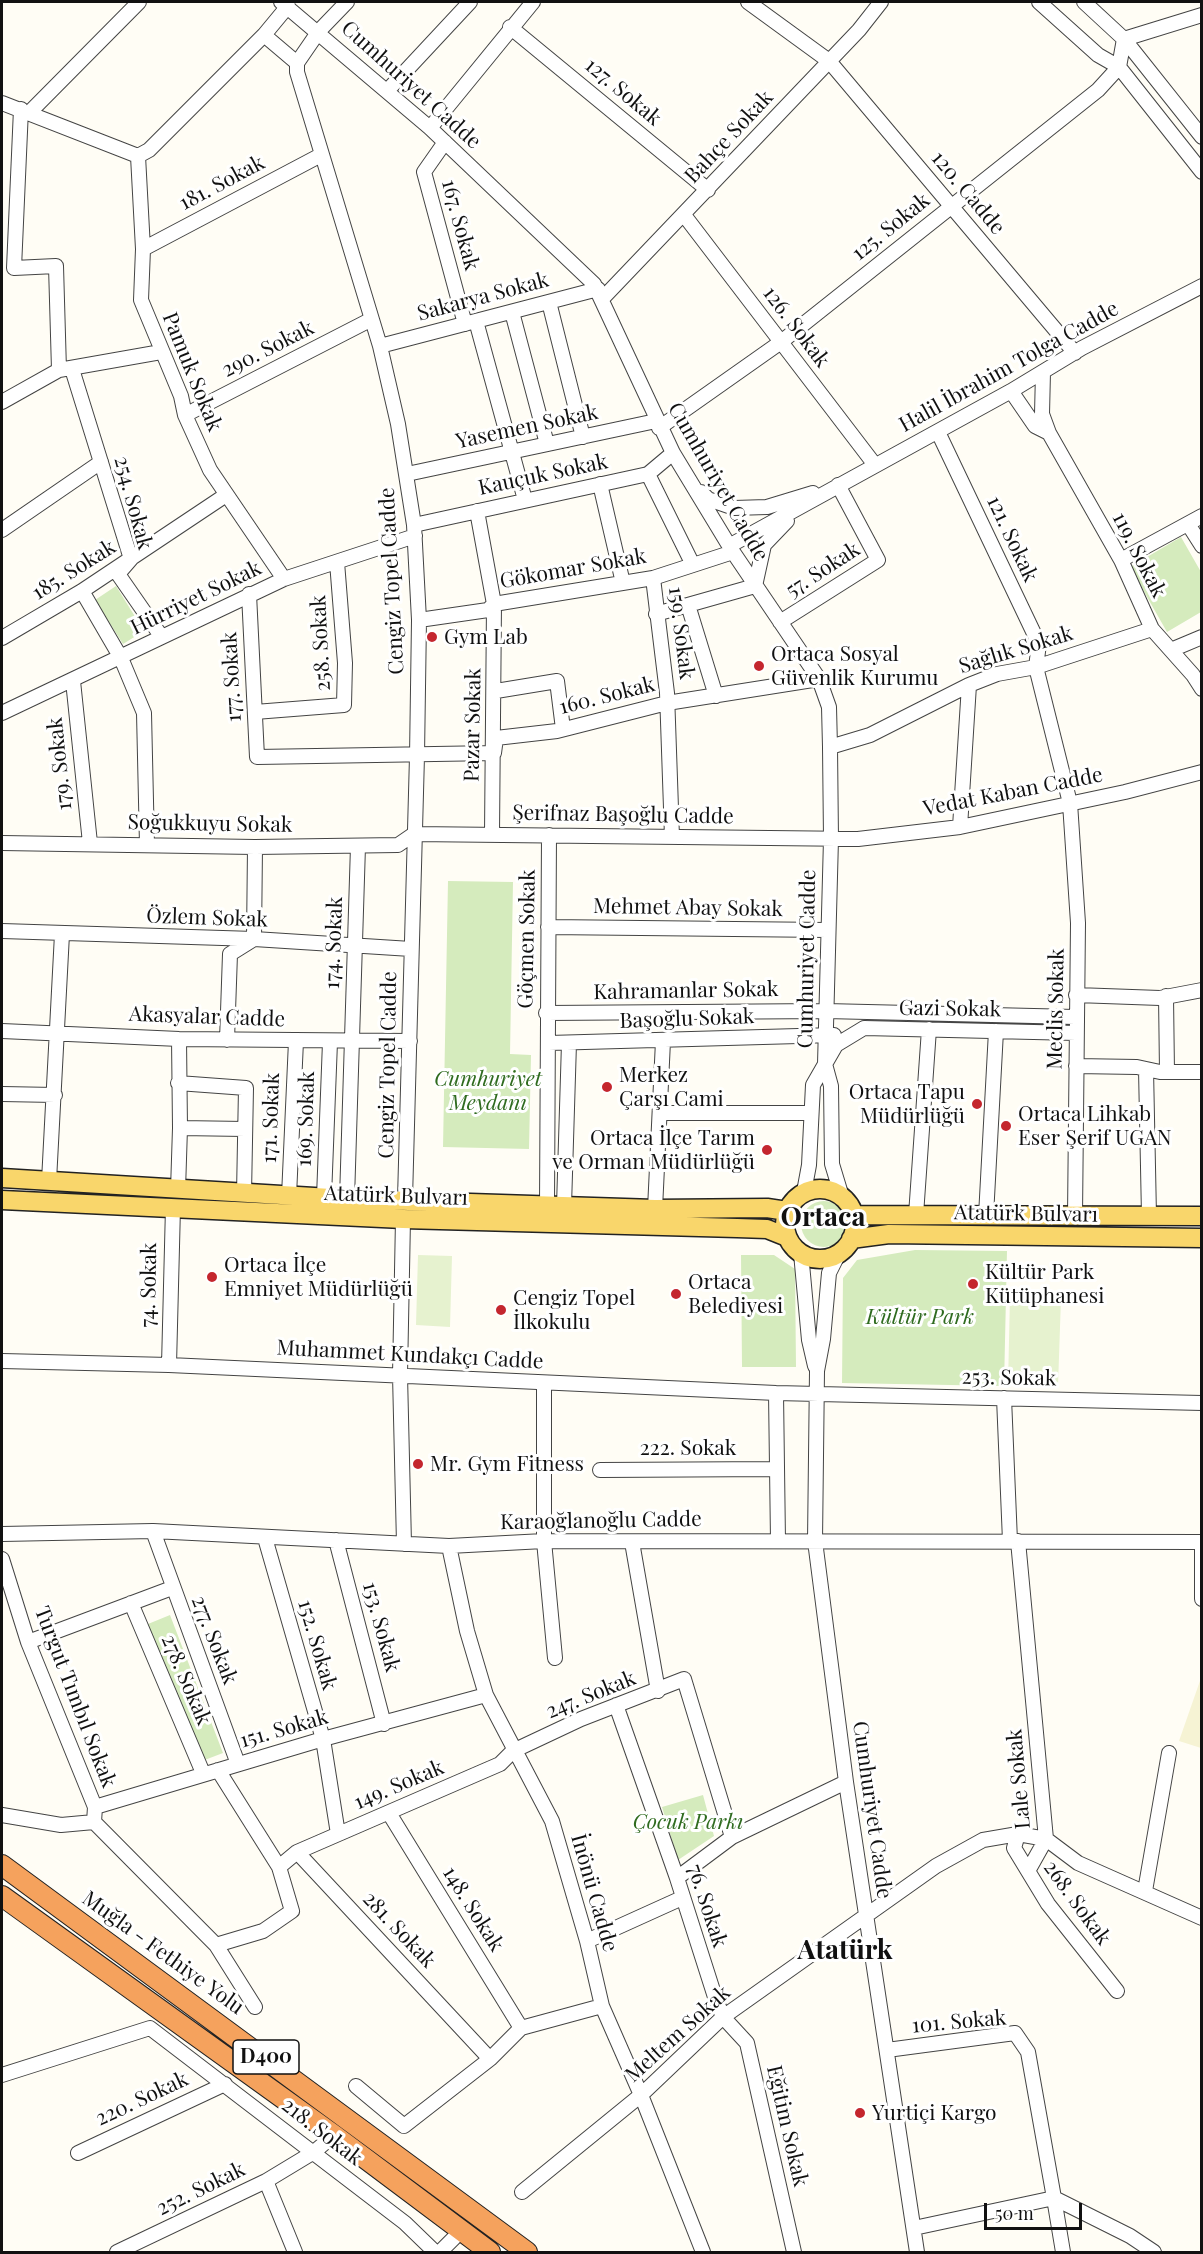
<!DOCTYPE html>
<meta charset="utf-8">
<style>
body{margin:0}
#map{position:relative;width:1203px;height:2254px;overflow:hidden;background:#fffdf5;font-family:"Playfair Display",serif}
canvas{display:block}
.frame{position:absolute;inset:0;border:3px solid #111;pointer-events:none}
.scale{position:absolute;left:984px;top:2203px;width:98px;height:27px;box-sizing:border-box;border:3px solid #111;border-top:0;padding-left:8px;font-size:18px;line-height:21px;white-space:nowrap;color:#111;-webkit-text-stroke:4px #fff;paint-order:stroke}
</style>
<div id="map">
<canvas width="1203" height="2254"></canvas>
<div class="frame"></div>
<div class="scale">50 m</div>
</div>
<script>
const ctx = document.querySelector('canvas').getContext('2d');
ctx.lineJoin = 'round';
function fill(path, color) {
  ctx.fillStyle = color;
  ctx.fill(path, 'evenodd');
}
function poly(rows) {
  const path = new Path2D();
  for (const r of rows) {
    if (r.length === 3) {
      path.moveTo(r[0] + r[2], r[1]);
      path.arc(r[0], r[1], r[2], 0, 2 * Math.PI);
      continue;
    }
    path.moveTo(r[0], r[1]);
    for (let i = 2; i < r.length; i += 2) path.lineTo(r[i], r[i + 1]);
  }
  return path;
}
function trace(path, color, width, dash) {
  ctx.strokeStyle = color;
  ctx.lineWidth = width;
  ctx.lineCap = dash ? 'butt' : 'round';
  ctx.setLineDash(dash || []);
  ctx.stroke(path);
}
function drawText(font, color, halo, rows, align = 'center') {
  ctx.font = font + ' "Playfair Display",serif';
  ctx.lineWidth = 6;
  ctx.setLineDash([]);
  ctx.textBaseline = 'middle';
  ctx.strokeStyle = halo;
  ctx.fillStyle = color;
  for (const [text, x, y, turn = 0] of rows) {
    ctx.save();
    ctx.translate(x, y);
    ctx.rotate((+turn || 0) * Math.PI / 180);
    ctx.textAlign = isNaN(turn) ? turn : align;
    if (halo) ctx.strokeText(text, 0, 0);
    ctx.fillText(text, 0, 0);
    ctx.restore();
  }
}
fill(poly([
 [1201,1678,1201,1748,1179,1741]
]), '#f6f3d4');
fill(poly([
 [1181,537,1201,572,1201,612,1167,632,1130,567],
 [116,586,144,631,123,644,95,600],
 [448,881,513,882,510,1054,531,1055,529,1149,443,1147],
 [824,1224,23],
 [915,1250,1007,1251,1004,1386,842,1383,843,1278,857,1260],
 [741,1255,774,1255,795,1269,796,1367,742,1367],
 [170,1615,223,1753,202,1761,148,1624],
 [703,1795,714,1836,678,1860,662,1807]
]), '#d5ebbd');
fill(poly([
 [418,1255,452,1256,450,1327,416,1325],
 [1010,1296,1061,1298,1058,1386,1008,1385]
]), '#e6f2cf');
const minor = poly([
 [281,2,430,128,594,284,673,453,733,552,819,679,829,707,830,747,831,839,825,1064,831,1086,832,1164,842,1197],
 [347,2,319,31,297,63,297,72,380,346,398,424,414,525,419,620,417,756,405,1199],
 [748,2,829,61,1075,353],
 [1039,2,1098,55,1119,67,1202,172],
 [1084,2,1124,39,1202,137],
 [510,27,708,190],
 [264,35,297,63],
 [387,91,470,2],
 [2,103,138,156,149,150,264,35,288,6],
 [21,109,14,268,56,266,59,370],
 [30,112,139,2],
 [430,128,533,2],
 [445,142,424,172,465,324],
 [138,156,143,249,141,300,181,396,185,415,210,470,284,579],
 [684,215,875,465],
 [143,249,321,155],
 [603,298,859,30,881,2],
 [549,302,583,437],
 [512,312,547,444],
 [476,321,525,500],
 [380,346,598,289],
 [72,369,131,559,118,574,161,636],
 [1043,372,1042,414,1049,433,1121,560,1152,629,1193,675,1202,689],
 [1011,391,1035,426,1049,433],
 [2,402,59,370,161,352],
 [185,415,370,320],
 [659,428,781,342,1098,90,1119,67,1124,39,1202,15],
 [938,432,1039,644,1036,667,1070,803,1078,923,1075,1216],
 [407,474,656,421],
 [648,474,692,563],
 [600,484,623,583],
 [701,492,708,499,734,508,767,507,813,493],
 [477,511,494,604,492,834],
 [1188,524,1202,546],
 [414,525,648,474,673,453],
 [2,530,101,462],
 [729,546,1011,391,1082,348,1202,286],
 [1121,560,1202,516],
 [653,578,667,693,672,837],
 [82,591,121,658,144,713,147,845],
 [249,594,257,757,494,753,496,738,557,731,667,703,819,679],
 [688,605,716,696],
 [656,614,755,586,764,545,787,521],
 [419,620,488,610,494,604,653,578,733,552],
 [780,622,878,560,838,485],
 [2,638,82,591,226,495],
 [1171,650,1202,637],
 [73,681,90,843],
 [496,691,557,681,563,729],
 [255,712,344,705,345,663,337,562],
 [2,713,284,579,415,536],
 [830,747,870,735,969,685,997,674,1036,667,1152,629],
 [960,827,969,685],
 [2,843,255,847,398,845,414,834,858,839,960,827,1125,792,1202,772],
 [548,927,827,930],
 [2,931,254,939,411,949],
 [1076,995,1160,998,1202,990],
 [1166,996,1167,1072],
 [546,1013,826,1011,1075,1017],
 [2,1031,179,1039,410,1041],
 [227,1040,230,954,254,939,255,847],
 [549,1043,834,1035],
 [1076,1066,1137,1067,1160,1072,1202,1072],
 [1146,1069,1149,1216],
 [178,1083,246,1088,244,1194],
 [2,1094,55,1095],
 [660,1113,811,1113],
 [180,1128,245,1129],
 [49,1181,62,934],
 [178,1190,180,1128,179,1039],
 [804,1192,809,1165,813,1085,836,1045,864,1028,1076,1033],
 [289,1196,296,1041],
 [324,1197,330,1042],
 [347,1199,358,846],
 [547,1205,549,835],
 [564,1206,569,1043],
 [655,1209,663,1041],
 [916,1215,929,1029],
 [986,1216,996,1031],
 [403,1219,400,1375,404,1544],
 [801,1253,809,1340,815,1366],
 [839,1253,829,1273,823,1339,817,1371,815,1541,846,1782,917,2252],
 [2,1361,169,1365,776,1393,1202,1403],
 [169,1365,173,1207],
 [544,1383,544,1541,555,1658],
 [776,1393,778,1541],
 [1004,1398,1010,1541],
 [600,1470,777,1469],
 [153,1531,238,1764],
 [2,1534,153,1531,449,1546,544,1541,1202,1542],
 [265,1538,323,1739,338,1834],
 [336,1540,384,1724],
 [1018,1541,1046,1839,1078,1863,1202,1918],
 [632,1542,658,1691],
 [1202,1545,1202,1599],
 [449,1546,467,1631,486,1695,552,1821,587,1941,602,2006,641,2095,703,2252],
 [2,1559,28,1642,95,1807,94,1822,216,1945,255,2007],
 [131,1603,203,1773],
 [28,1642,172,1588],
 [616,1705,677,1878,715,1997,723,2017,747,2043,794,2252],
 [218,1770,279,1867,297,1852,490,2059,404,2126,356,2086],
 [95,1807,323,1739,486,1695],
 [389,1813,521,2028,602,2006],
 [2,1815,61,1825,94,1822],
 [1018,1834,1014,1848,1048,1904,1117,1991],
 [297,1852,500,1764,513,1751,581,1719,684,1679,732,1837],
 [677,1878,732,1837,846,1782],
 [1145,1891,1169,1753],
 [587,1941,682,1898],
 [216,1945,263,1931,292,1911,279,1867],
 [887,2050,1015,2033,1028,2052,1054,2198,1130,2236,1154,2252],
 [490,2059,521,2028],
 [2,2075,150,2028,405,2223,435,2252],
 [78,2153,225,2084],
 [266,2181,314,2152,334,2135],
 [522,2192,641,2095,723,2017,936,1866,983,1840,1018,1834,1046,1839,1028,1871],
 [914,2228,1054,2198,1063,2252],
 [117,2252,266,2181,295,2252],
 [440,2252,461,2231]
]);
const major = poly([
 [2,1178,347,1199,655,1209,767,1208,787,1211],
 [820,1224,35],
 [2,1200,403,1219,737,1228,767,1229,787,1237],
 [854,1215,1202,1216],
 [851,1239,889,1234,1202,1238]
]);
const highway = poly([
 [2,1865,527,2252],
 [2,1896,334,2135,490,2252]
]);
trace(minor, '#444', 16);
trace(major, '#222', 21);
trace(highway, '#222', 22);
trace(minor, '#fff', 14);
trace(major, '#f9d66b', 18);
trace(highway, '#f5a25d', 20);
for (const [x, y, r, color] of [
 [432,637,6,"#c4262e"],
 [759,666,6,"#c4262e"],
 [607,1087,6,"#c4262e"],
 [977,1104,6,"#c4262e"],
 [1006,1126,6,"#c4262e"],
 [767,1150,6,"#c4262e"],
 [212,1277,6,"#c4262e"],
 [973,1284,6,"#c4262e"],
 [676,1294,6,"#c4262e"],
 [501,1310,6,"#c4262e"],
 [418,1464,6,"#c4262e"],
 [860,2113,6,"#c4262e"]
]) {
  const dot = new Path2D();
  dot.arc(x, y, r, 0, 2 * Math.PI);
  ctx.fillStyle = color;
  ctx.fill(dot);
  trace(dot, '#fff', 2);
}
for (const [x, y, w] of [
 [266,2057,66]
]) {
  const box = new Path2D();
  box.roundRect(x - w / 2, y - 17, w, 34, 4.5);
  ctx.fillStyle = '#fff';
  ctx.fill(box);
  trace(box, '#111', 1.5);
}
drawText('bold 20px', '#111', null, [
 ["D400",266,2057]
]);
drawText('21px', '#111', '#fff', [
 ["Cumhuriyet Cadde",411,85,42],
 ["127. Sokak",623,92,40],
 ["Bahçe Sokak",729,137,-47],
 ["181. Sokak",222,183,-28],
 ["120. Cadde",968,193,50],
 ["167. Sokak",460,225,75],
 ["125. Sokak",891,227,-39],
 ["Sakarya Sokak",483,297,-15],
 ["126. Sokak",796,327,53],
 ["290. Sokak",268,349,-27],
 ["Halil İbrahim Tolga Cadde",1009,367,-29],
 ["Pamuk Sokak",192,372,68],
 ["Yasemen Sokak",527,427,-12],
 ["Kauçuk Sokak",543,475,-12],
 ["Cumhuriyet Cadde",718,482,60],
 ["254. Sokak",133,503,75],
 ["121. Sokak",1012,539,65],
 ["119. Sokak",1139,555,63],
 ["Gökomar Sokak",573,569,-10],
 ["185. Sokak",74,570,-32],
 ["57. Sokak",823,570,-33],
 ["Cengiz Topel Cadde",392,581,-93],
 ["Hürriyet Sokak",196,598,-26],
 ["159. Sokak",681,633,83],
 ["258. Sokak",321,643,-93],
 ["Sağlık Sokak",1016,650,-17],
 ["177. Sokak",232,677,-93],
 ["160. Sokak",607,696,-14],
 ["Pazar Sokak",473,725,-89],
 ["179. Sokak",60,764,-96],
 ["Vedat Kaban Cadde",1013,792,-11],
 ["Şerifnaz Başoğlu Cadde",623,815,1],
 ["Soğukkuyu Sokak",210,824,1],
 ["Mehmet Abay Sokak",688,908,1],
 ["Özlem Sokak",207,918,2],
 ["Göçmen Sokak",527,939,-89],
 ["174. Sokak",334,943,-88],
 ["Cumhuriyet Cadde",807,959,-89],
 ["Kahramanlar Sokak",686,991,-1],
 ["Gazi Sokak",950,1009,1],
 ["Meclis Sokak",1056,1009,-89],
 ["Akasyalar Cadde",207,1017,2],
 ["Başoğlu Sokak",687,1019,-2],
 ["Cengiz Topel Cadde",388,1065,-89],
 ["171. Sokak",271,1118,-88],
 ["169. Sokak",306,1119,-88],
 ["Atatürk Bulvarı",396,1196,2],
 ["Atatürk Bulvarı",1026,1214,1],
 ["74. Sokak",149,1285,-89],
 ["Muhammet Kundakçı Cadde",410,1355,3],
 ["253. Sokak",1009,1378,1],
 ["222. Sokak",688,1448],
 ["Karaoğlanoğlu Cadde",601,1521,-1],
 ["153. Sokak",381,1627,75],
 ["277. Sokak",214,1640,69],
 ["152. Sokak",317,1645,74],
 ["278. Sokak",186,1680,67],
 ["247. Sokak",591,1695,-22],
 ["Turgut Tımbıl Sokak",75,1697,69],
 ["151. Sokak",284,1729,-16],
 ["Lale Sokak",1019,1779,-95],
 ["149. Sokak",399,1785,-23],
 ["Cumhuriyet Cadde",872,1810,82],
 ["İnönü Cadde",594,1893,74],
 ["268. Sokak",1077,1903,54],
 ["76. Sokak",707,1906,72],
 ["148. Sokak",473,1909,58],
 ["281. Sokak",399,1930,47],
 ["Muğla - Fethiye Yolu",163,1953,36],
 ["101. Sokak",959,2022,-5],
 ["Meltem Sokak",678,2034,-42],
 ["220. Sokak",142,2099,-25],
 ["Eğitim Sokak",787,2126,77],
 ["218. Sokak",322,2132,38],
 ["252. Sokak",201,2189,-26]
]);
drawText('21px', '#111', '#fff', [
 ["Gym Lab",444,637],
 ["Ortaca Sosyal",771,654],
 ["Güvenlik Kurumu",771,678],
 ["Merkez",619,1075],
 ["Çarşı Cami",619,1099],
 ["Ortaca Tapu",965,1092,"right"],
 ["Müdürlüğü",965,1116,"right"],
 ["Ortaca Lihkab",1018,1114],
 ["Eser Şerif UGAN",1018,1138],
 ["Ortaca İlçe Tarım",755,1138,"right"],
 ["ve Orman Müdürlüğü",755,1162,"right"],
 ["Ortaca İlçe",224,1265],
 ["Emniyet Müdürlüğü",224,1289],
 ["Kültür Park",985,1272],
 ["Kütüphanesi",985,1296],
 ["Ortaca",688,1282],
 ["Belediyesi",688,1306],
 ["Cengiz Topel",513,1298],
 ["İlkokulu",513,1322],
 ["Mr. Gym Fitness",430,1464],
 ["Yurtiçi Kargo",872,2113]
], 'left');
drawText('italic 21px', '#2f6b1f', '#fff', [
 ["Cumhuriyet",488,1079],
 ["Meydanı",488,1103],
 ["Kültür Park",920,1317],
 ["Çocuk Parkı",688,1822]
]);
drawText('bold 27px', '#111', '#fff', [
 ["Ortaca",823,1218],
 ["Atatürk",845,1951]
]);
</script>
